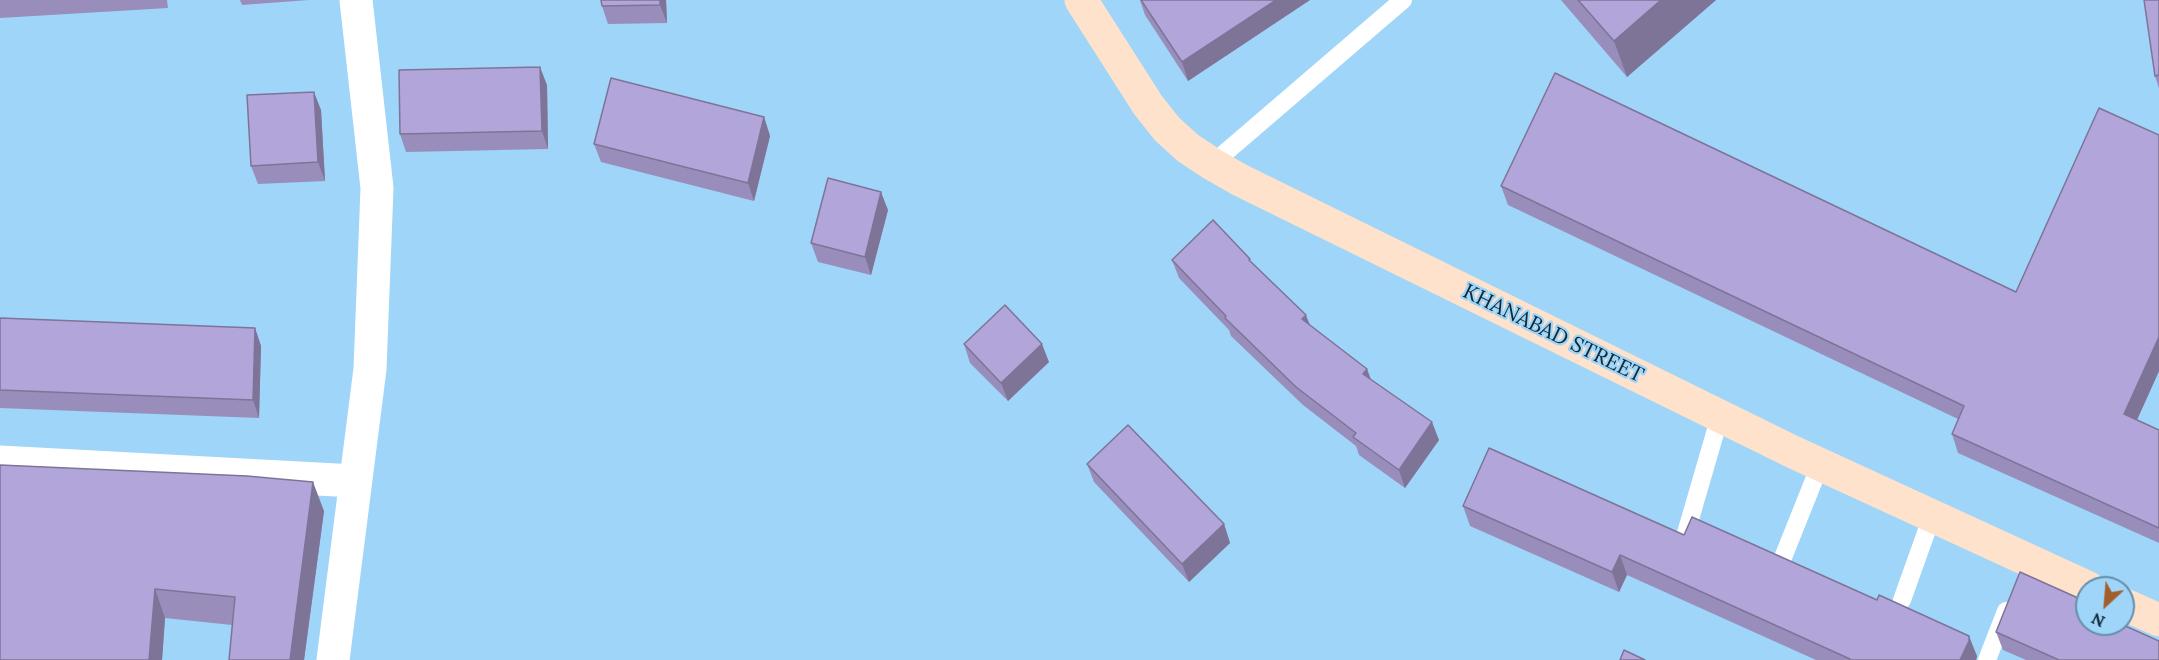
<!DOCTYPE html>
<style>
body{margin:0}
#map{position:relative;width:2159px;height:660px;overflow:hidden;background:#9ed5f8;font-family:Lora,serif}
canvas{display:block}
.north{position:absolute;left:2075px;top:576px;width:60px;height:60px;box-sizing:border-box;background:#9ed5f8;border:2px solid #658faa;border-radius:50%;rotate:206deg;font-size:16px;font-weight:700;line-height:24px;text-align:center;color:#102734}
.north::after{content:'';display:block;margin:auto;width:21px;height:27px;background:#a1602b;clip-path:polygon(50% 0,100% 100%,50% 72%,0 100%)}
</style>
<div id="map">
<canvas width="2159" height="660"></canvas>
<div class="north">N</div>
</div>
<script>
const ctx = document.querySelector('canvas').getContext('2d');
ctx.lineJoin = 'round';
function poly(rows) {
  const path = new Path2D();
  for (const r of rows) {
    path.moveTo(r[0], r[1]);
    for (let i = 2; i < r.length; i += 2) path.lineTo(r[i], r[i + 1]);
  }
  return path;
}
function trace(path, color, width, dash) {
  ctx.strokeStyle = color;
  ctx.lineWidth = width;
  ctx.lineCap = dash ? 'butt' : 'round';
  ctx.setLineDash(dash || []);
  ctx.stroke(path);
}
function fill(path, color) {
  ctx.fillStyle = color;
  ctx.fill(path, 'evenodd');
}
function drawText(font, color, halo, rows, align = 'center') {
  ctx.font = font + ' Lora,serif';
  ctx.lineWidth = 4.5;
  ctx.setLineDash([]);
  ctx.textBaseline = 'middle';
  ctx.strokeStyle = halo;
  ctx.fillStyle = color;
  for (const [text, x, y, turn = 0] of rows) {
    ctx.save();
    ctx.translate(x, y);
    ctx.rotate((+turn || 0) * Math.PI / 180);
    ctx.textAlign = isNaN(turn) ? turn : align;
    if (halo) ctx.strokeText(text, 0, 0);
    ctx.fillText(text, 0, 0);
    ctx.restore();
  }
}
trace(poly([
 [1212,164,1403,0],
 [1686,533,1720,416],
 [1782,560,1820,465],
 [1902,600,1932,516],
 [1987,660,2006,611]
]), '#fff', 18);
trace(poly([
 [0,462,355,481],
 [333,660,370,369,377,188,356,0]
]), '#fff', 33);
trace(poly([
 [1081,0,1148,105,1167,129,1188,148,1212,164,1240,180,1793,452,2089,588],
 [2123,604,2159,620]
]), '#fee2cc', 33);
fill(poly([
 [0,0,167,0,168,8,0,18],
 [240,0,309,0,242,5],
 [666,0,667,23,608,24,602,6],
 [1140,0,1310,0,1188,81,1145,15],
 [1561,0,1716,0,1627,77],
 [2159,0,2159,88,2155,76],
 [547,85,548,149,406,152,400,134],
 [321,110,325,181,258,184,251,166],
 [764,117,770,136,754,201,601,162,594,144],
 [1501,186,2159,371,2137,420,2159,430,2159,543,1958,453,1952,434,1958,419,1508,205],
 [888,210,871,275,818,262,811,243],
 [1172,260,1252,264,1310,325,1367,369,1371,379,1439,440,1405,488,1359,455,1356,446,1303,405,1231,336,1229,330,1179,278],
 [0,318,255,328,261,346,259,418,0,408],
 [964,344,1049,362,1008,401,970,363],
 [1087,464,1224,524,1230,543,1189,582,1094,482],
 [1463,506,1684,535,1977,656,1976,660,1816,660,1627,575,1619,592,1470,526],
 [324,511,304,660,229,660,232,625,165,618,162,660,0,660],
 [2087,624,2159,660,2026,660,2003,650,1996,632]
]), '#998ebb');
fill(poly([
 [660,0,666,0,667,23,660,5],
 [1276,0,1310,0,1188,81,1182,62],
 [1661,0,1716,0,1627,77,1614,41],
 [540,67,547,85,548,149,542,131],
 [314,92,321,110,325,181,318,162],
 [764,117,770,136,754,201,748,183],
 [881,192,888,210,871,275,865,257],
 [1306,315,1313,333,1302,319],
 [255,328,261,346,259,418,253,400],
 [2159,337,2159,371,2131,433,2124,414],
 [1042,344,1049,362,1008,401,1001,383],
 [1367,369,1373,387,1363,374],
 [1432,422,1439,440,1405,488,1399,470],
 [313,482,324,511,304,660,290,660],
 [1224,524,1230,543,1189,582,1182,564],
 [1620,555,1627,575,1619,592,1612,572],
 [155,589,165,618,162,660,149,660],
 [1969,636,1977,656,1976,660,1960,660]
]), '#7d7498');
const building = poly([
 [601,0,660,0,660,5,602,6,601,0],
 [1141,0,1276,0,1182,62,1141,0],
 [1578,0,1661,0,1614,41,1578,0],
 [2144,0,2159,0,2159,75,2155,76,2144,0],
 [540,67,542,131,400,134,399,70,540,67],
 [1555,73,2016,292,2099,108,2159,135,2159,337,2124,414,2159,430,2159,528,1952,434,1964,406,1501,186,1555,73],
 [611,78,764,117,748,183,594,144,611,78],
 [314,92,318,162,251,166,247,95,314,92],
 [828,178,881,192,865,257,811,243,828,178],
 [1213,220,1250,259,1249,260,1306,315,1302,319,1367,369,1363,374,1432,422,1399,470,1353,437,1356,433,1296,387,1225,318,1226,316,1172,260,1213,220],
 [1005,305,1042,344,1001,383,964,344,1005,305],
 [0,318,255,328,253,400,0,390,0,318],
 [1128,425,1224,524,1182,564,1087,464,1128,425],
 [1489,448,1684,535,1692,517,1877,600,1879,595,1969,636,1969,641,1960,660,1850,660,1850,659,1620,555,1612,572,1463,506,1489,448],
 [0,465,247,476,313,482,290,660,229,660,235,597,155,589,149,660,0,660,0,465],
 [2020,572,2087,602,2087,624,2121,624,2159,641,2159,660,2059,660,1996,632,2020,572],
 [1624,650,1645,660,1620,660,1624,650]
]);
fill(building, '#b2a5d9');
trace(building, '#7d7498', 1.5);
drawText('21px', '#102734', '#9ed5f8', [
 ["KHANABAD STREET",1553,334,26]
]);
</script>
